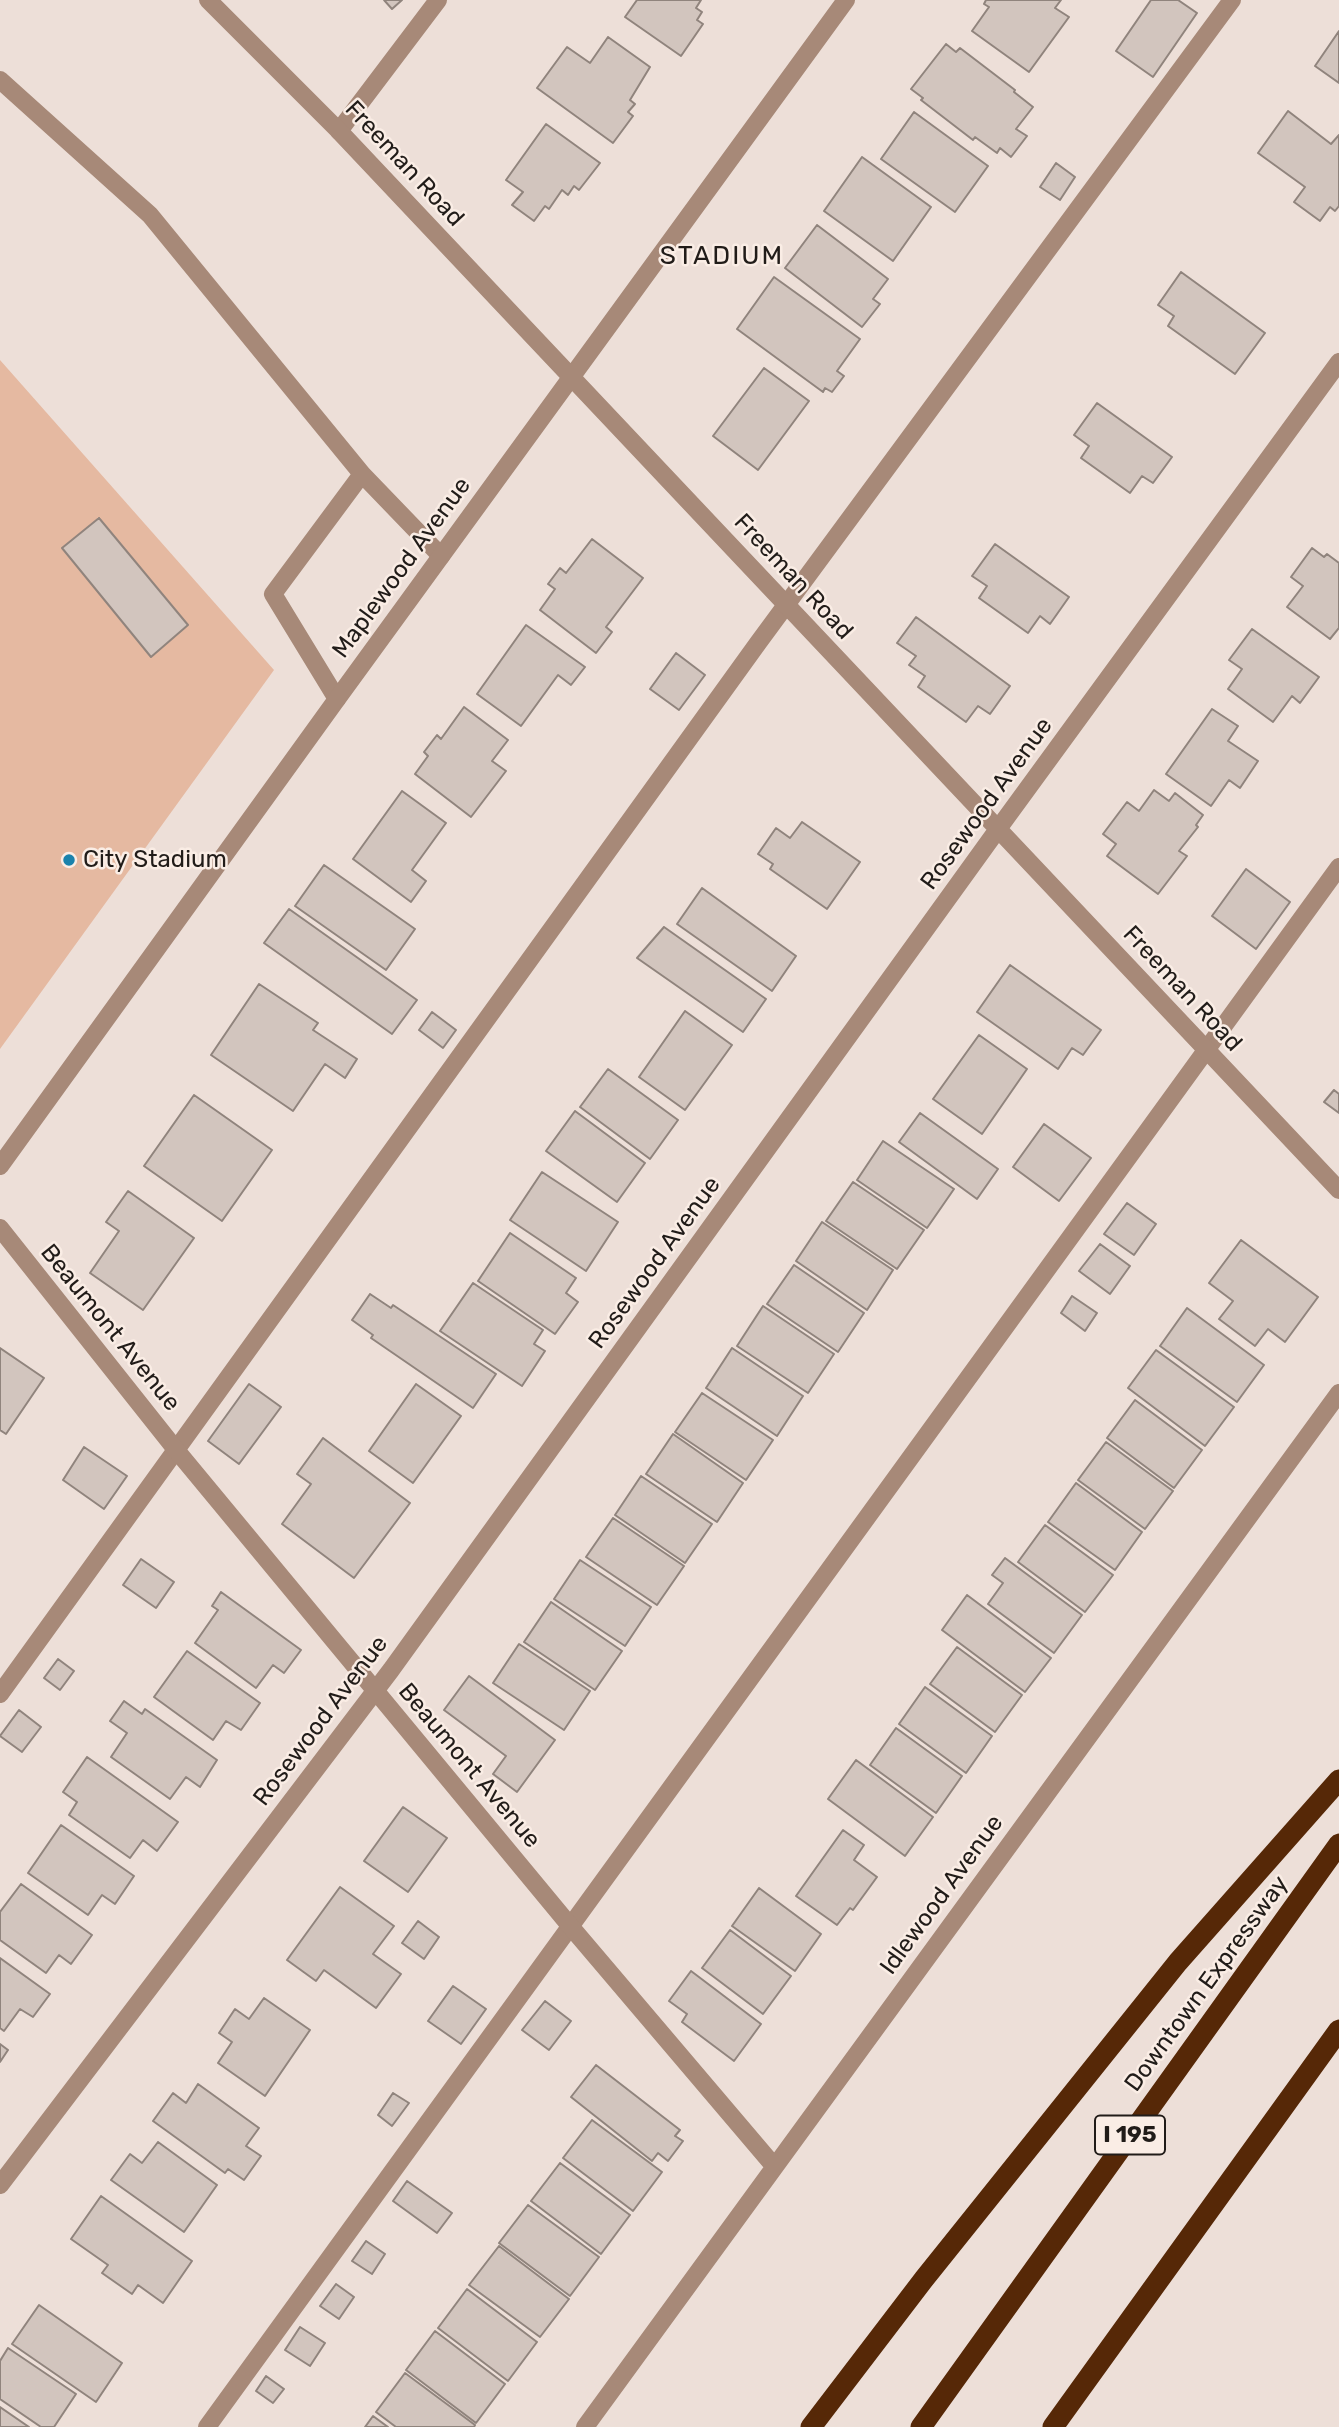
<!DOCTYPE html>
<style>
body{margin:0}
canvas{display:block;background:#eddfd8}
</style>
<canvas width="1339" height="2427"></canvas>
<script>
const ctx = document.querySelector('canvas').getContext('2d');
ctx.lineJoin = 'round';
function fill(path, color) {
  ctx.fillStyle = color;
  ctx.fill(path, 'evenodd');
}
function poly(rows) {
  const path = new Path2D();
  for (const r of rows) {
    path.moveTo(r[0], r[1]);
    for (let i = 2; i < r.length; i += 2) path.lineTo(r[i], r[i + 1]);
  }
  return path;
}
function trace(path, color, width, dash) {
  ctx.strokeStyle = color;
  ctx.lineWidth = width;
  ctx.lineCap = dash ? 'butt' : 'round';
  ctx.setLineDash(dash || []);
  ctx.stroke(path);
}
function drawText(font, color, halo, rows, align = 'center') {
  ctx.font = font + ' Rubik,sans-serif';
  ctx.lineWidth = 5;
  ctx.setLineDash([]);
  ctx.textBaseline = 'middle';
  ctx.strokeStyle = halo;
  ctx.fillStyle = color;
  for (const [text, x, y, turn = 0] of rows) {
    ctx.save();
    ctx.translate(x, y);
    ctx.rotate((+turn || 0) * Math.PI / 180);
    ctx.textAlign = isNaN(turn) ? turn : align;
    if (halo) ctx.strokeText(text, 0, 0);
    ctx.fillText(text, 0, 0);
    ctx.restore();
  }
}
fill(poly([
 [0,360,274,670,0,1049]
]), '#e5b9a1');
const building = poly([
 [384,0,402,0,392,9,384,0],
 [637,0,701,0,696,8,702,12,697,20,703,24,681,56,625,17,637,0],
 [986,0,1061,0,1055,8,1069,17,1029,72,972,31,989,7,984,4,986,0],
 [1151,0,1178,0,1197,13,1153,77,1116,51,1151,0],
 [1339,31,1339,83,1315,66,1339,31],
 [608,37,650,67,630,100,635,104,628,112,633,116,613,143,537,88,567,47,590,63,608,37],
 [946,44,956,52,960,48,1015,90,1014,92,1033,107,1016,129,1027,136,1011,157,1000,148,997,153,975,137,973,140,921,100,923,98,911,89,946,44],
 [1288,111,1331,144,1339,135,1339,206,1335,211,1330,207,1320,221,1294,202,1305,187,1258,153,1288,111],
 [914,112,988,166,955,212,881,159,914,112],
 [546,124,600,163,579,190,574,186,568,195,562,190,549,209,545,206,534,221,512,205,523,192,506,180,546,124],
 [862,157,931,207,893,261,824,211,862,157],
 [1056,163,1075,177,1060,200,1040,187,1056,163],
 [817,225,888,279,873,299,880,304,862,327,785,268,817,225],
 [1181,272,1265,333,1235,374,1168,326,1174,316,1158,305,1181,272],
 [774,277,860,339,837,371,844,376,832,392,825,388,823,392,737,329,774,277],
 [764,368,809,401,758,470,713,436,764,368],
 [1097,403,1172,457,1153,483,1142,476,1130,493,1081,458,1089,446,1074,435,1097,403],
 [99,518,188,625,151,657,62,548,99,518],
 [592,539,643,578,606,627,612,632,596,653,540,610,555,589,548,584,560,568,566,573,592,539],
 [995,544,1069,597,1050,624,1040,616,1028,633,979,598,987,586,972,576,995,544],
 [1312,548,1324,557,1327,554,1339,563,1339,628,1330,639,1287,607,1303,586,1291,577,1312,548],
 [916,617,1010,686,990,714,978,706,966,722,918,687,925,676,909,665,916,656,897,643,916,617],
 [526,625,585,667,571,685,558,675,521,726,477,694,526,625],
 [1252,629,1319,677,1300,703,1292,696,1273,722,1228,689,1242,669,1229,660,1252,629],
 [676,653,705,675,679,710,650,689,676,653],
 [464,707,508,740,492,761,506,771,471,817,415,774,428,756,424,752,437,735,441,739,464,707],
 [1212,709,1238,726,1228,741,1258,761,1240,788,1229,780,1211,806,1166,774,1212,709],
 [1154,790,1169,801,1175,793,1203,815,1196,825,1198,827,1179,851,1187,856,1158,894,1107,856,1116,844,1103,834,1127,802,1139,811,1154,790],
 [402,791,446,823,412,870,426,881,411,902,353,859,402,791],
 [802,822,860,862,827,909,770,869,773,864,758,854,776,828,790,838,802,822],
 [324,865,415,929,386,970,295,906,324,865],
 [1246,869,1290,902,1256,949,1212,916,1246,869],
 [702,888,796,956,772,991,677,924,702,888],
 [289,909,417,1000,392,1034,264,943,289,909],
 [664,927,766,999,743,1032,637,958,664,927],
 [1010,965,1101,1030,1083,1055,1072,1048,1058,1069,977,1012,1010,965],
 [259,984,318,1023,313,1030,357,1059,345,1078,325,1064,293,1111,211,1055,259,984],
 [685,1011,732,1045,685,1110,639,1077,685,1011],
 [432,1012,456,1030,443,1048,419,1030,432,1012],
 [979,1035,1027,1069,982,1134,933,1099,979,1035],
 [608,1069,678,1120,650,1159,580,1107,608,1069],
 [1334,1090,1339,1094,1339,1113,1324,1102,1334,1090],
 [194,1095,272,1150,222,1221,144,1166,194,1095],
 [575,1111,645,1163,617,1202,546,1151,575,1111],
 [920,1113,998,1169,977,1199,899,1142,920,1113],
 [1044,1124,1091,1158,1059,1201,1013,1167,1044,1124],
 [883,1141,954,1189,927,1228,857,1180,883,1141],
 [542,1172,618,1222,586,1271,510,1220,542,1172],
 [853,1182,924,1230,897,1269,826,1221,853,1182],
 [128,1191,194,1238,143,1310,90,1273,119,1231,106,1222,128,1191],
 [1127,1203,1156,1224,1134,1255,1104,1234,1127,1203],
 [822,1222,893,1270,867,1310,796,1261,822,1222],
 [510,1233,576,1278,566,1293,578,1302,555,1334,478,1281,510,1233],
 [1241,1240,1318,1297,1285,1342,1268,1329,1255,1346,1219,1319,1233,1301,1209,1283,1241,1240],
 [1100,1244,1130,1266,1110,1294,1079,1271,1100,1244],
 [794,1265,864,1313,838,1352,767,1304,794,1265],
 [473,1283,543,1330,534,1344,545,1351,522,1386,440,1331,473,1283],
 [370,1294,391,1308,393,1305,496,1374,473,1408,371,1338,373,1335,352,1320,370,1294],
 [1072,1296,1097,1313,1085,1331,1061,1313,1072,1296],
 [763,1306,834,1354,808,1393,737,1346,763,1306],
 [1187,1308,1264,1365,1237,1402,1160,1346,1187,1308],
 [0,1348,44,1378,6,1434,0,1430,0,1348],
 [732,1348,803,1396,777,1436,706,1388,732,1348],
 [1156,1350,1234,1407,1205,1446,1128,1388,1156,1350],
 [249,1384,281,1407,239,1464,208,1441,249,1384],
 [416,1384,461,1416,413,1483,369,1451,416,1384],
 [702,1393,773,1440,746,1480,675,1432,702,1393],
 [1135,1400,1202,1450,1174,1488,1107,1438,1135,1400],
 [673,1434,743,1483,717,1522,646,1474,673,1434],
 [323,1438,410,1503,354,1578,282,1524,311,1484,297,1474,323,1438],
 [1106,1442,1173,1491,1145,1529,1078,1480,1106,1442],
 [84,1447,127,1476,104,1509,63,1480,84,1447],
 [641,1476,712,1524,685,1563,615,1515,641,1476],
 [1076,1483,1142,1532,1115,1570,1048,1522,1076,1483],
 [613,1518,684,1566,657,1605,586,1557,613,1518],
 [1045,1525,1113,1575,1085,1612,1018,1562,1045,1525],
 [1005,1558,1082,1615,1054,1653,988,1604,1003,1583,992,1575,1005,1558],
 [141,1559,174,1582,156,1608,123,1585,141,1559],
 [580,1560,651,1607,625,1646,554,1599,580,1560],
 [221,1592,301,1650,284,1673,273,1665,256,1688,195,1643,218,1610,212,1606,221,1592],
 [967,1595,1051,1658,1025,1692,942,1630,967,1595],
 [551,1602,622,1651,595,1690,524,1642,551,1602],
 [519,1644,590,1691,564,1730,493,1683,519,1644],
 [957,1647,1022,1695,995,1732,930,1684,957,1647],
 [187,1651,260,1703,241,1730,226,1721,213,1740,154,1697,187,1651],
 [58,1659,74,1671,60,1690,44,1678,58,1659],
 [469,1676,555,1740,517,1792,493,1774,506,1756,444,1710,469,1676],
 [925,1687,992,1736,966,1773,899,1724,925,1687],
 [124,1701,142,1714,145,1709,217,1760,200,1787,186,1777,170,1799,111,1757,127,1733,110,1721,124,1701],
 [19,1710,41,1727,22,1752,0,1736,19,1710],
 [896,1728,962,1776,936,1813,870,1765,896,1728],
 [87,1757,178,1822,157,1851,143,1840,130,1858,69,1815,77,1802,63,1792,87,1757],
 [856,1760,933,1817,905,1856,828,1799,856,1760],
 [403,1807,447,1838,408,1892,364,1861,403,1807],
 [61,1825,134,1876,115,1904,102,1895,88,1915,28,1873,61,1825],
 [843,1830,864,1845,854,1860,877,1877,853,1910,850,1908,837,1925,796,1896,843,1830],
 [21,1884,92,1935,71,1964,59,1955,46,1973,0,1940,0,1912,21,1884],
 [340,1887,394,1926,373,1954,401,1974,376,2008,324,1970,316,1981,287,1960,340,1887],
 [759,1888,821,1934,795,1971,732,1926,759,1888],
 [418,1921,439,1937,424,1959,402,1943,418,1921],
 [730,1930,791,1976,763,2014,702,1968,730,1930],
 [0,1958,50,1994,33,2017,20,2009,4,2031,0,2028,0,1958],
 [691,1971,761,2024,734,2061,682,2022,687,2014,669,2001,691,1971],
 [453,1986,486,2009,461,2044,428,2021,453,1986],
 [264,1998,310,2030,265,2096,218,2063,232,2042,219,2033,235,2009,249,2019,264,1998],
 [545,2001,571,2021,549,2050,522,2030,545,2001],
 [0,2044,8,2050,0,2062,0,2044],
 [596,2065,680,2130,675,2136,683,2141,668,2161,658,2153,652,2161,571,2097,596,2065],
 [198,2084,259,2128,246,2146,261,2156,244,2180,228,2169,225,2173,153,2121,173,2093,186,2103,198,2084],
 [393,2093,409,2103,392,2126,378,2115,393,2093],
 [592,2120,662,2172,633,2211,563,2158,592,2120],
 [158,2142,217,2185,184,2232,111,2180,130,2154,142,2163,158,2142],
 [560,2163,630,2215,601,2254,531,2201,560,2163],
 [407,2181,452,2213,437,2233,393,2201,407,2181],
 [101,2196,192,2261,163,2303,138,2285,132,2294,102,2273,108,2265,71,2239,101,2196],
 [528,2205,599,2257,570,2296,499,2243,528,2205],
 [366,2241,385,2254,372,2274,352,2261,366,2241],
 [499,2246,569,2299,540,2337,469,2285,499,2246],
 [336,2284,354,2297,339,2319,320,2306,336,2284],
 [467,2289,537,2342,508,2381,438,2328,467,2289],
 [39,2305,122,2363,96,2402,12,2344,39,2305],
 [300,2327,325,2343,310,2366,285,2350,300,2327],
 [435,2331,505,2384,476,2423,406,2370,435,2331],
 [8,2348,76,2394,54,2427,41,2427,0,2399,0,2361,8,2348],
 [405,2373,475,2425,474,2427,396,2427,376,2412,405,2373],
 [266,2376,284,2389,273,2403,256,2391,266,2376],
 [0,2407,29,2427,0,2427,0,2407],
 [373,2416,388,2427,365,2427,373,2416]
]);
fill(building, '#d2c5be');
trace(building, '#90847d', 2);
trace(poly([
 [0,80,150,215,362,474],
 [339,131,438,0],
 [337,699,273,594,362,474,441,556],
 [0,1694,758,643,1232,0],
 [207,2427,1339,867]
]), '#a78978', 18);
trace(poly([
 [208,0,339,131,1339,1190],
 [0,1166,337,699,846,0],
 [0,1228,177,1451,571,1927,774,2166],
 [0,2185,391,1670,998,829,1339,362],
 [585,2427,1339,1393]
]), '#a78978', 18);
trace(poly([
 [811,2427,924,2279,1178,1962,1339,1780],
 [921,2427,1339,1844],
 [1053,2427,1339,2030]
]), '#562807', 21);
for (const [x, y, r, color] of [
 [69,860,7,"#1a82ac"]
]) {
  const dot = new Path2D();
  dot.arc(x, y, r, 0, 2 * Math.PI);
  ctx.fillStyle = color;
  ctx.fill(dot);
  trace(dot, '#faede5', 2.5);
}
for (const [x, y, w] of [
 [1130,2135,70]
]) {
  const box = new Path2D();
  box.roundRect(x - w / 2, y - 19.5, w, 39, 5);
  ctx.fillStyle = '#faede5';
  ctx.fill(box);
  trace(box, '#211c19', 2);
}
drawText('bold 23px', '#211c19', null, [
 ["I 195",1130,2135]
]);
drawText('24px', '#211c19', '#faede5', [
 ["Freeman Road",404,164,47],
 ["Maplewood Avenue",402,568,-54],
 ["Freeman Road",793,577,47],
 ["Rosewood Avenue",987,804,-54],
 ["Freeman Road",1182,989,47],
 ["Rosewood Avenue",655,1263,-54],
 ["Beaumont Avenue",110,1328,51],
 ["Rosewood Avenue",321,1721,-53],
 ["Beaumont Avenue",469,1766,50],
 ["Idlewood Avenue",942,1895,-54],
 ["Downtown Expressway",1207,1984,-54]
]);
drawText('24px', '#211c19', '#faede5', [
 ["City Stadium",83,860]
], 'left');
ctx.letterSpacing = '2px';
drawText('26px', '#211c19', '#faede5', [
 ["STADIUM",722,256]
]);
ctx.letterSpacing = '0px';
</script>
